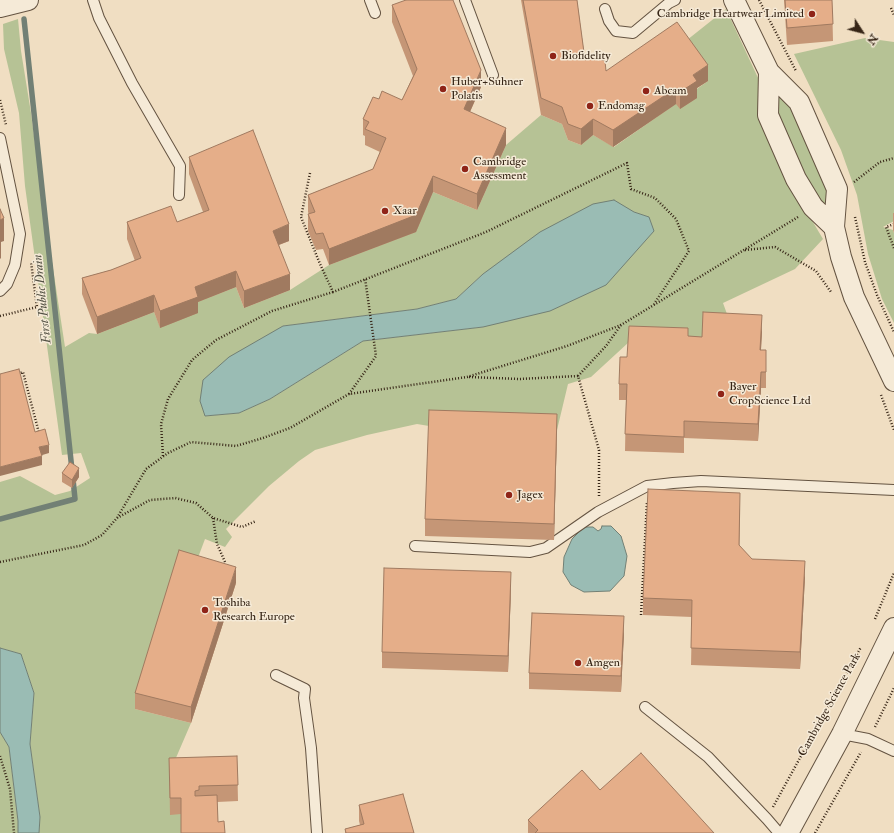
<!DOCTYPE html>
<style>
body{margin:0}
#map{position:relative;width:894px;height:833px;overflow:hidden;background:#f0dec2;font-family:"IM FELL Double Pica",serif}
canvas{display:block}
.north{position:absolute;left:842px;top:12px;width:40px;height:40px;-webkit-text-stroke:3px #f5ead7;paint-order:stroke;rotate:126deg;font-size:11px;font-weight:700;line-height:16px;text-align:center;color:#362516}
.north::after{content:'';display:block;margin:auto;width:14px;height:18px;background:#362516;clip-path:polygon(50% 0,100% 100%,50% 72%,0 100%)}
</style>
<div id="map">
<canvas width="894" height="833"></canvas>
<div class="north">N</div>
</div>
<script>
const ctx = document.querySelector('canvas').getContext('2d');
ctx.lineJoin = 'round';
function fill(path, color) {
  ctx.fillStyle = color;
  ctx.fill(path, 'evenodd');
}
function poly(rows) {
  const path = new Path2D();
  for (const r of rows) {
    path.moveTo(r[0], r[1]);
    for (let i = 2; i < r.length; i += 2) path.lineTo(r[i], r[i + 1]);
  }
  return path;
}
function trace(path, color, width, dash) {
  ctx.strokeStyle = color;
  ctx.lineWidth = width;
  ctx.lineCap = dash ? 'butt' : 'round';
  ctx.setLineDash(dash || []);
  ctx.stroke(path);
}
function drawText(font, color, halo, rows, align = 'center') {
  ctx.font = font + ' "IM FELL Double Pica",serif';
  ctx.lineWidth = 3;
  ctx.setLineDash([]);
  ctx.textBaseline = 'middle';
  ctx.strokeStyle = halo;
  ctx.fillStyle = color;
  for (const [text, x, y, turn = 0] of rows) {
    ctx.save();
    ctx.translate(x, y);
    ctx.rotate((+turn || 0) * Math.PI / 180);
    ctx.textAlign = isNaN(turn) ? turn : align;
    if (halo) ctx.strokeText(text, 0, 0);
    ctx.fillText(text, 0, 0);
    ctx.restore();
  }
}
fill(poly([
 [726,9,759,80,798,197,823,239,795,269,723,303,727,314,702,353,629,342,591,377,568,384,557,430,429,426,417,424,367,435,315,450,299,461,269,486,226,529,232,537,225,547,205,539,193,571,135,709,191,723,169,774,181,814,181,833,39,833,40,817,30,744,34,693,21,654,0,648,0,482,20,476,55,495,70,491,90,478,81,453,62,455,25,186,19,113,4,49,3,24,18,19,21,51,31,113,40,183,65,347,89,333,97,334,154,312,160,327,195,303,236,287,244,308,290,290,329,265,415,232,433,192,477,210,506,145,541,115,562,124,568,140,581,145,593,135,614,147,708,81,682,44],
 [634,212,649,218,483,327,363,341,270,399,239,413,205,416,283,326,417,309,456,299,483,274],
 [865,38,894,42,894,221,883,227,893,230,894,233,894,323,882,299,868,254,857,195,841,150,794,54],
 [776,92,795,110,827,183,825,209,808,187,776,115],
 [0,732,9,747,18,821,18,833,0,833]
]), '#b6c295');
const water = poly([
 [614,200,634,212,649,217,654,231,606,285,550,311,483,327,363,341,270,399,239,413,205,416,200,401,203,380,229,357,283,326,417,309,456,299,483,274,540,232,593,204,614,200],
 [602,526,611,526,621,536,627,556,624,576,610,591,584,592,571,585,563,572,564,557,572,539,584,527,593,527,598,531,601,529,602,526],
 [0,648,21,654,34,693,30,744,40,817,39,833,18,833,18,821,9,747,0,732,0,648]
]);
fill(water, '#9abcb4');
trace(water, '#728075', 1);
trace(poly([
 [24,19,72,470],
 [0,519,75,499,73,479]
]), '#728075', 5.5);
const lane = poly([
 [93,0,99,18,132,83,180,166,179,195],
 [370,0,375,13],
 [465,0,493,75],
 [605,9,609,21,616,31,633,33,669,3,675,0],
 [0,138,20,234,15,265,7,284,0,291],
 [415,546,530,552,546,548,598,512,647,486,673,483,701,481,894,490],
 [276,675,305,689,304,698,311,748,317,833],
 [645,707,708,757,767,819,779,833],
 [842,734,868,739,894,751]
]);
const street = poly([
 [734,0,769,72,799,102,837,189,834,227,841,257,854,297,894,381],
 [0,7,28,0],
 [769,72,768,115,796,179,813,207,834,227],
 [788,833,842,734,894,628]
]);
trace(lane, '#645341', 12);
trace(street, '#645341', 22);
trace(poly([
 [759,0,796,71],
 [891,8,894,15],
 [0,100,6,125],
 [310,173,301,217,320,264,333,292,486,232,627,163,631,189,655,198,676,219,689,251,654,304],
 [854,182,880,162,894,158],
 [855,217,865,262,877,295,894,332],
 [894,224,886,227,894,248],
 [745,250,775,247,816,271,831,292],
 [0,316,37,307,31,262],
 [18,374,23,372,39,433],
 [578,376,606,346,621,325],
 [469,377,519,379,578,376,599,450,599,496],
 [349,394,376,356,365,278],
 [881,395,894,430],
 [163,456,161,424,168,399,192,360,216,340,272,311,333,292],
 [117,518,150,500,175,498,196,503,213,518,242,527,256,521],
 [213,518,217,544,225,562],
 [0,562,84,545,102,535,117,518,146,469,168,453,191,442,236,446,263,438,290,428,349,394,467,377,567,346,621,325,798,217],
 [641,615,647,502],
 [875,619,894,573],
 [875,727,894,688],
 [0,756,10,789,14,833],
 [773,807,861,647],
 [815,833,861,752]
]), '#362516', 2.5, [1, 2]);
trace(lane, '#f5ead7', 10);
trace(street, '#f5ead7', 20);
fill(poly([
 [521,0,577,0,585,60,606,71,708,81,697,88,697,98,680,109,676,104,613,147,593,135,581,145,568,140,562,124,541,115],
 [784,0,832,0,833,41,787,45],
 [392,5,481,87,470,112,506,145,477,210,433,192,416,232,329,265,323,249,316,250,308,231,308,214,309,214,308,212,308,195,373,169,380,152,365,145,365,136,363,135,363,119,379,99,402,100,413,76,392,22],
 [189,157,289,241,279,245,290,290,244,308,236,287,198,302,198,313,160,328,154,312,97,334,82,294,82,278,111,270,135,261,127,239,127,222,177,222,203,212,189,174],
 [893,213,894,213,894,233,893,230],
 [762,331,761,350,766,367,766,388,761,388,758,441,684,438,684,453,625,451,626,400,619,400,619,384,627,357,688,336,702,337],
 [557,430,554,540,425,536,425,519],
 [62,473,79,477,72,488,62,482],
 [740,509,739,546,752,559,805,577,800,669,691,665,692,617,643,615,643,598],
 [236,583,191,723,135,709,135,693],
 [511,588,508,672,382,668,382,652],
 [624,633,621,692,529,689,529,673],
 [237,756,238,801,217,802,218,822,225,833,181,833,181,814,170,815,169,758],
 [600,790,714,833,528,833,528,820],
 [359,805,414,833,345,833,345,829,360,825,359,821]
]), '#c59676');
fill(poly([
 [708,65,708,81,697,88,697,98,680,109,680,92,693,75],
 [481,70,481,87,464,125,464,109],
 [676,88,676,104,613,147,613,130],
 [593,119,593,135,581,145,581,129],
 [506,128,506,145,477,210,477,194],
 [433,176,433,192,416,232,329,265,329,249],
 [4,218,4,241,1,242,1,258,0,259,0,220],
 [289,224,289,241,273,247,273,231],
 [236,271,236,287,198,302,198,313,160,328,160,311,195,287],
 [290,274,290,290,244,308,244,291],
 [154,295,154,312,97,334,97,317],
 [762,315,762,331,760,366,760,350],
 [761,372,761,388,758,441,758,424],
 [557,414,557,430,554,540,554,524],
 [49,445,49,453,39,456,39,447],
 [42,456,42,465,0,476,0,467],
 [79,468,79,477,72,488,72,480],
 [740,493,740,509,739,561,739,545],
 [805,561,805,577,800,669,800,652],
 [236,567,236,583,191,723,191,707],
 [511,572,511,588,508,672,508,656],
 [624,616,624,633,621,692,621,676]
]), '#a07a60');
const building = poly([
 [406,0,453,0,481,70,464,109,506,128,477,194,433,176,416,215,329,249,323,233,316,234,308,214,315,212,308,195,373,169,386,138,365,129,369,122,363,119,373,97,379,99,382,91,402,100,417,69,392,5,406,0],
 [523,0,577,0,585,60,592,56,605,61,606,71,677,22,708,65,693,75,697,81,680,92,676,88,613,130,593,119,581,129,568,124,562,107,541,98,523,0],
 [785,0,832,0,833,24,787,28,785,0],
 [253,130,289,224,273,231,290,274,244,291,236,271,195,287,198,297,160,311,154,295,97,317,82,278,111,270,141,258,127,222,171,206,177,222,209,210,189,157,253,130],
 [0,209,4,218,0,220,0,209],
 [703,312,762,315,760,350,766,350,766,372,761,372,758,424,684,421,684,437,625,434,627,384,619,384,620,357,627,357,629,326,688,328,688,336,702,337,703,312],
 [19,369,35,432,45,429,49,445,39,447,42,456,0,467,0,374,19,369],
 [429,410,557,414,554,524,425,519,429,410],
 [70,462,79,468,72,480,62,473,70,462],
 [648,489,740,493,739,545,752,559,805,561,800,652,691,648,692,600,643,598,648,489],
 [179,550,236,567,191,707,135,693,179,550],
 [384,568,511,572,508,656,382,652,384,568],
 [532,613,624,616,621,676,529,673,532,613],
 [641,753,714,833,535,833,538,830,528,820,582,770,600,790,641,753],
 [237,756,238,785,199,786,199,790,195,791,195,796,217,795,218,822,224,821,225,833,181,833,181,798,170,798,169,758,237,756],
 [403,794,414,833,346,833,345,829,364,824,359,805,403,794]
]);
fill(building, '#e5ae89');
trace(building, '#a07a60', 1);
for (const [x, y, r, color] of [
 [812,14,4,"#8f2418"],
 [553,56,4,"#8f2418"],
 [443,89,4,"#8f2418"],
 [646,91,4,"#8f2418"],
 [590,106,4,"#8f2418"],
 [465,169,4,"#8f2418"],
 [385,211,4,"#8f2418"],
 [721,394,4,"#8f2418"],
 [509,495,4,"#8f2418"],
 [205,610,4,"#8f2418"],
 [578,663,4,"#8f2418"]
]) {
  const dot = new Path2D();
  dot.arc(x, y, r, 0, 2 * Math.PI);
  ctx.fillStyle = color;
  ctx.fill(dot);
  trace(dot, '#f5ead7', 1.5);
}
drawText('12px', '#362516', '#f5ead7', [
 ["Cambridge Heartwear Limited",804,14,"right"],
 ["Biofidelity",561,56],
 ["Huber+Suhner",451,82],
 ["Polatis",451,96],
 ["Abcam",654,91],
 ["Endomag",598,106],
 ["Cambridge",473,162],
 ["Assessment",473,176],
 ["Xaar",393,211],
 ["Bayer",729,387],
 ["CropScience Ltd",729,401],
 ["Jagex",517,495],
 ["Toshiba",213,603],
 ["Research Europe",213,617],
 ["Amgen",586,663]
], 'left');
drawText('12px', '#362516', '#f5ead7', [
 ["Cambridge Science Park",830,705,-61]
]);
drawText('italic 13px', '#545245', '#f5ead7', [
 ["First Public Drain",43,299,-96]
]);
</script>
